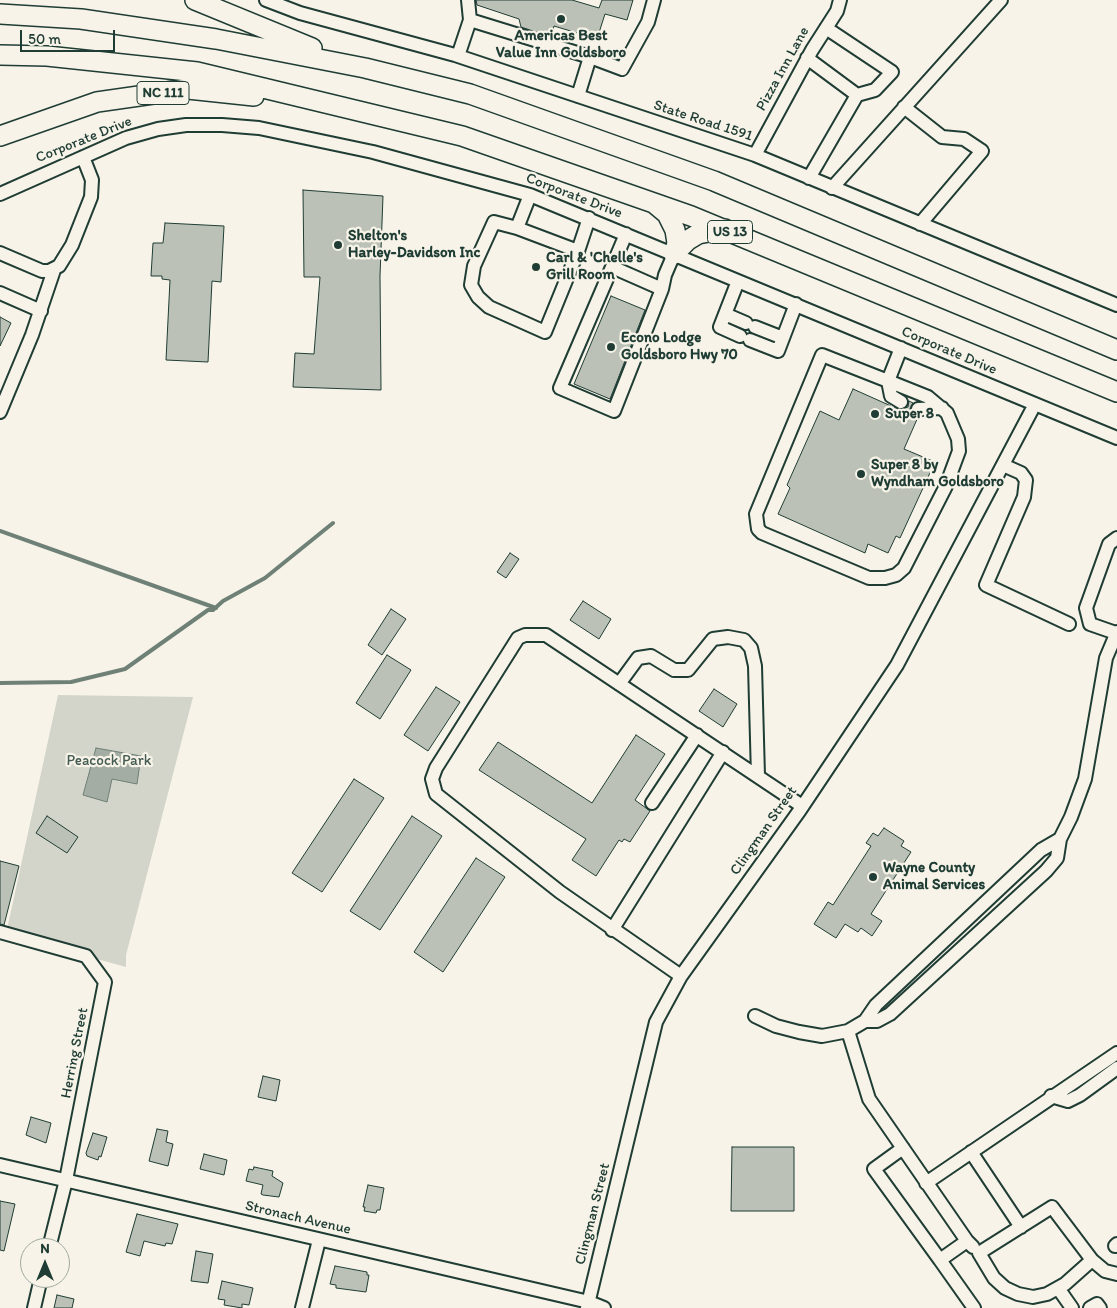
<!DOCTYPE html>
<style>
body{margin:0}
#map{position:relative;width:1117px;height:1308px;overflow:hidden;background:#f7f3e8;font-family:Itim,sans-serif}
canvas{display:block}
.north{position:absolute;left:20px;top:1238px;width:50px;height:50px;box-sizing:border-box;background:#f7f3e8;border:1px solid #a1aaa0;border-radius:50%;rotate:0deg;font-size:14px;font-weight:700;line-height:20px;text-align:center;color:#1f3d34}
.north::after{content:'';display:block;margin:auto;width:18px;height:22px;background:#1f3d34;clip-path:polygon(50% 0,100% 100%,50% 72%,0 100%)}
.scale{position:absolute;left:20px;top:30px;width:95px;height:22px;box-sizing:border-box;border:2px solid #1f3d34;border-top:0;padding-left:6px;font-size:15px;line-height:18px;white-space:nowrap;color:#1f3d34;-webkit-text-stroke:4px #f7f3e8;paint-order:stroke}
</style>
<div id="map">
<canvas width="1117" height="1308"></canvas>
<div class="north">N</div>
<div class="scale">50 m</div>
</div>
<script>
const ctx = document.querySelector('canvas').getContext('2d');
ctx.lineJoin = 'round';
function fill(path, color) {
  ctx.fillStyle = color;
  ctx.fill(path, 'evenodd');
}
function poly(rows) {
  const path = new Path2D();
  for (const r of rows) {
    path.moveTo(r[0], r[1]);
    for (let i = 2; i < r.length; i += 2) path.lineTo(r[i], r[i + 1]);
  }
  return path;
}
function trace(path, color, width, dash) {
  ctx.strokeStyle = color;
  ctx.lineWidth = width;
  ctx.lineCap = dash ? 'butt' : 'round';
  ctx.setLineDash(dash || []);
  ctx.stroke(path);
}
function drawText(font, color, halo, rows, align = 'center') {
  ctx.font = font + ' Itim,sans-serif';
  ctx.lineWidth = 4.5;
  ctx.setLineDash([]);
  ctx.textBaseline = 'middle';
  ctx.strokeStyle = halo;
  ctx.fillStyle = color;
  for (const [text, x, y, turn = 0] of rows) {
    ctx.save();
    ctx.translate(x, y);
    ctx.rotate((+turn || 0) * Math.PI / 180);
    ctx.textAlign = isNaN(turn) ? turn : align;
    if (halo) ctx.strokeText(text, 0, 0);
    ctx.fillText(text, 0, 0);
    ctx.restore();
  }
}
fill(poly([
 [58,695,193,697,126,955,126,967,6,934]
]), '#d3d5ca');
const water = poly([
 [96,748,141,756,137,784,112,779,107,802,83,795,96,748]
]);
fill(water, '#a4ada3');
trace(water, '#6f8077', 1);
trace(poly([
 [0,531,216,608],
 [0,683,71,682,125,669,208,610,213,610,223,601,265,578,333,523]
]), '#6f8077', 4);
const building = poly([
 [476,0,572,0,599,8,602,0,633,0,627,20,605,14,597,39,554,26,551,37,521,27,519,19,477,5,476,0],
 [303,190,383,196,380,276,381,390,293,387,295,353,314,354,320,277,304,277,303,190],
 [165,223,224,226,221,282,212,281,208,362,166,360,170,280,162,279,162,276,151,276,153,243,163,243,165,223],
 [611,296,645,310,610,399,574,384,611,296],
 [0,317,11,323,0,346,0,317],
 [853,389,900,410,908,407,909,401,913,403,910,409,911,413,918,417,904,449,935,462,900,538,896,536,888,553,868,544,865,553,778,514,790,488,787,485,820,411,839,420,853,389],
 [510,553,519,559,506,578,497,572,510,553],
 [583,601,611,619,599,639,570,620,583,601],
 [391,609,406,619,382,655,368,645,391,609],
 [387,655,411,670,380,719,356,703,387,655],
 [436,687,460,702,428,751,404,735,436,687],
 [714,689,737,704,723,727,699,711,714,689],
 [636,735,665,754,635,800,650,811,630,842,624,839,622,842,619,840,596,876,572,860,586,839,479,770,498,742,592,803,636,735],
 [354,779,384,798,322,892,292,873,354,779],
 [47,816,78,837,67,853,36,833,47,816],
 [412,816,442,836,380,930,350,911,412,816],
 [884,828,904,841,901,846,911,852,871,914,882,921,872,936,861,928,858,932,845,924,836,938,814,924,828,902,833,905,871,846,866,843,873,833,878,836,884,828],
 [476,858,505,877,443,972,414,952,476,858],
 [0,861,19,866,4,925,0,924,0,861],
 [263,1076,280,1080,276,1101,258,1097,263,1076],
 [31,1117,51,1123,46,1143,26,1135,31,1117],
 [157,1129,168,1131,166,1142,173,1144,168,1166,149,1161,157,1129],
 [93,1133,107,1137,101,1157,99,1156,98,1160,87,1156,86,1153,93,1133],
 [732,1147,794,1147,794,1211,731,1211,732,1147],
 [204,1154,227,1160,224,1175,200,1169,204,1154],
 [254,1167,273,1171,272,1176,283,1183,279,1197,263,1195,261,1194,263,1185,246,1181,249,1169,253,1170,254,1167],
 [368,1185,384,1188,380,1210,377,1210,376,1213,364,1211,365,1207,363,1207,368,1185],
 [0,1201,15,1204,4,1251,0,1250,0,1201],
 [137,1214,178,1224,172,1244,166,1243,165,1246,144,1241,140,1256,126,1252,137,1214],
 [196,1251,213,1254,208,1283,191,1281,196,1251],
 [335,1266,367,1272,367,1275,369,1275,366,1292,336,1288,336,1285,330,1284,335,1266],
 [222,1281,253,1288,249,1305,242,1304,242,1308,224,1305,225,1300,218,1299,222,1281],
 [57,1295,74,1299,72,1308,54,1308,57,1295]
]);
fill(building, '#bbc1b6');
trace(building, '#1f3d34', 1);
const minor = poly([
 [266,0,300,13,455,55,755,155,1117,305],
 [470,20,590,57],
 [458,56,470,20,468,0],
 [807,58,857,95],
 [578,96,590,57,622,69,648,22,654,0],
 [904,107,942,137,964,139,982,151,920,224],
 [755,155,812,50,837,11,840,0],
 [809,178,857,95,875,90,892,72,826,28],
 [832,188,1001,0],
 [0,194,126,138,158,129,186,125,222,125,259,128,373,152,530,195,1117,438],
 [530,195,517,228,494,222,474,266,471,285,478,297,489,307,545,332,578,251,589,218],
 [517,228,578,251],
 [626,234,612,267,662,289,665,275,674,254],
 [0,253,42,271,49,271,59,266,72,245,91,197,92,180,83,157],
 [612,267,560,388,614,411,662,289],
 [738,281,720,327,740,336],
 [0,293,41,311],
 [725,314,746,323],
 [755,327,783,338],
 [750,340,778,351,796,304],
 [901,348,888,381,928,397,947,413,958,439,959,451,946,486,904,568,896,575,885,578,869,578,762,533,758,529,756,514,822,355,888,381,891,396,901,402],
 [918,409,942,408],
 [0,412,32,335,54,270],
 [1003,465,1021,473,1026,480,1024,497,986,585,1069,624],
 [1116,633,1090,624,1086,608,1109,544,1117,538],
 [619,684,638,658,651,656,674,670,688,670,713,639,728,637,744,640,751,648,755,666,758,776],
 [652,803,697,735],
 [1060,839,1071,817,1085,779,1106,658,1117,632],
 [612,930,723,752],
 [0,932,86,956,105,982,66,1180,49,1248],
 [681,976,560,892,436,794,432,779,436,768,518,638,525,635,546,635,802,806],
 [755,1016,776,1026,799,1032,822,1036,848,1031,869,1099,967,1241],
 [848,1031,865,1021,876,1005,1041,850,1060,839,1057,858,1046,871,890,1014,877,1021,865,1021],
 [1051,1096,1068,1101,1080,1095,1117,1068],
 [903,1148,874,1169,940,1260],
 [971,1152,1021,1227],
 [0,1165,589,1302,604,1308],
 [926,1183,1117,1053],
 [1115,1246,1117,1244],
 [973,1247,967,1241,940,1260,974,1308],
 [1092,1260,1065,1284,1047,1294,1033,1297,1018,1294,1005,1288,994,1278,979,1253,1052,1207,1092,1260,1105,1271,1117,1274],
 [1058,1288,1072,1308],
 [34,1308,41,1278],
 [302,1308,319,1240],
 [587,1308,656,1022,681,976,800,810,897,665,1035,404],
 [1090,1308,1097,1304,1100,1308]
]);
const highway = poly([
 [195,0,312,48],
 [0,14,81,19,216,39,365,68,470,94,714,181,1117,350],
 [0,55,47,56,197,72,462,136,691,216,1117,392],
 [0,136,97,102,188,89,254,96],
 [655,204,667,214,675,230,677,243,674,254],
 [674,254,688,240,698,234,725,229]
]);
trace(minor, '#1f3d34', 16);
trace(highway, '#1f3d34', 22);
trace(minor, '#f7f3e8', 12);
trace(highway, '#f7f3e8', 19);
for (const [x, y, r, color] of [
 [561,19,5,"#1f3d34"],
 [338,245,5,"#1f3d34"],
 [536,267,5,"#1f3d34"],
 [611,347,5,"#1f3d34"],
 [875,414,5,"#1f3d34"],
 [861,474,5,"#1f3d34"],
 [873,877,5,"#1f3d34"]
]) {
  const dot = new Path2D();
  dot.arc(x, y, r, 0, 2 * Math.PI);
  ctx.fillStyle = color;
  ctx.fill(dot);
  trace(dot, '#f7f3e8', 2);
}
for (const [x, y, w] of [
 [163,93,52],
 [730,232,45]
]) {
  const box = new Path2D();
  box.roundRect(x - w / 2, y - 11.5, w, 23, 4);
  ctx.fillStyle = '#f7f3e8';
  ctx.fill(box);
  trace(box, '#1f3d34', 1);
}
drawText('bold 14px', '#1f3d34', null, [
 ["NC 111",163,93],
 ["US 13",730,232]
]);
drawText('bold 15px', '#1f3d34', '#f7f3e8', [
 ["Americas Best",561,36,"center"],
 ["Value Inn Goldsboro",561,53,"center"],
 ["Shelton's",348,236],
 ["Harley-Davidson Inc",348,253],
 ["Carl & 'Chelle's",546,258],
 ["Grill Room",546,275],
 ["Econo Lodge",621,338],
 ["Goldsboro Hwy 70",621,355],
 ["Super 8",885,414],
 ["Super 8 by",871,465],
 ["Wyndham Goldsboro",871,482],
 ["Wayne County",883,868],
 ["Animal Services",883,885]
], 'left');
drawText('15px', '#1f3d34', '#f7f3e8', [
 ["Pizza Inn Lane",783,69,-61],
 ["State Road 1591",703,121,18],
 ["Corporate Drive",84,140,-22],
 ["Corporate Drive",574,196,21],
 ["Corporate Drive",949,351,23],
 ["Clingman Street",764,831,-55],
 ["Herring Street",75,1053,-79],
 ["Clingman Street",593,1214,-76],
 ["Stronach Avenue",298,1218,13]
]);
drawText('15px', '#435b52', '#f7f3e8', [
 ["Peacock Park",109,761]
]);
</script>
